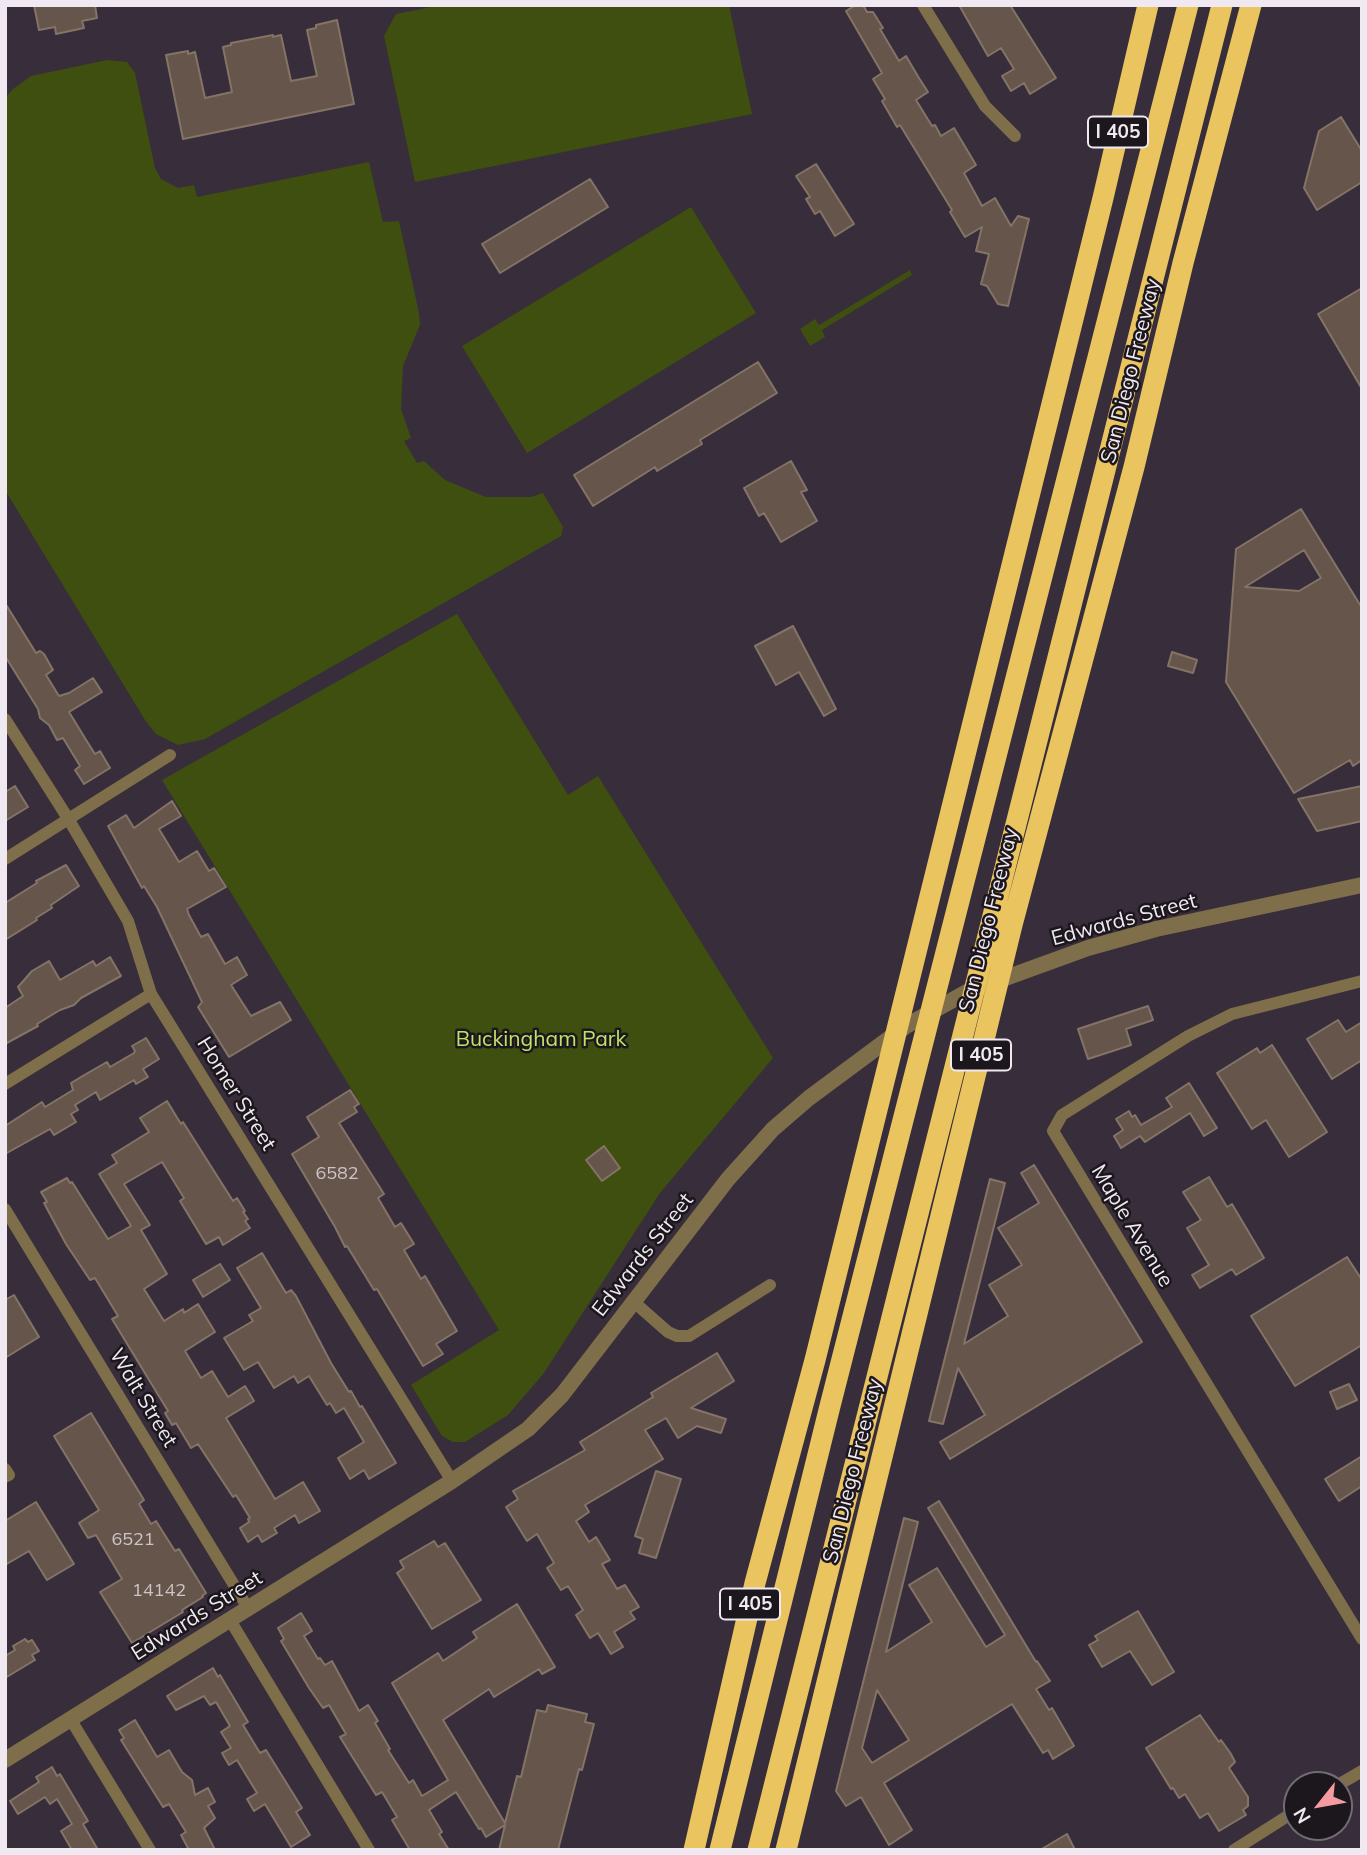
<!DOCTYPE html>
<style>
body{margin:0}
#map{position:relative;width:1367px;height:1855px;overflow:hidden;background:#382d3a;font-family:Mulish,sans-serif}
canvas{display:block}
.frame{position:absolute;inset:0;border:7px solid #f0e9f1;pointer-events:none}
.north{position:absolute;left:1283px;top:1771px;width:70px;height:70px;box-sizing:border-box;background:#1c171d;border:2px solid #716b72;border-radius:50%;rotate:239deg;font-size:19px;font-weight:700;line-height:28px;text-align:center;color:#f0e9f1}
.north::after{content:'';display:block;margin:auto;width:24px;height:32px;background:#f49aa1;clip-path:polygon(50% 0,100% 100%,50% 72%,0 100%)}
</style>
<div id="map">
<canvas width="1367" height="1855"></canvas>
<div class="frame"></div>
<div class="north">N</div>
</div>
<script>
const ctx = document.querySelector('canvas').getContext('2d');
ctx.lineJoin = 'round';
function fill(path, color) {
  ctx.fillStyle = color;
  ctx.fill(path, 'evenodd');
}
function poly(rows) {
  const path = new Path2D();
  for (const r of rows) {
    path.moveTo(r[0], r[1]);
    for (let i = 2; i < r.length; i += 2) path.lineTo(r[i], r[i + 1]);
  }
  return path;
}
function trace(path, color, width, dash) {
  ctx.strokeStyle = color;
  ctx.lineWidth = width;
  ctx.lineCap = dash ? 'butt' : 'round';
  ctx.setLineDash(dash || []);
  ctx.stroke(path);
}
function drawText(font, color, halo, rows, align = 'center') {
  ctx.font = font + ' Mulish,sans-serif';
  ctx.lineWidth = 5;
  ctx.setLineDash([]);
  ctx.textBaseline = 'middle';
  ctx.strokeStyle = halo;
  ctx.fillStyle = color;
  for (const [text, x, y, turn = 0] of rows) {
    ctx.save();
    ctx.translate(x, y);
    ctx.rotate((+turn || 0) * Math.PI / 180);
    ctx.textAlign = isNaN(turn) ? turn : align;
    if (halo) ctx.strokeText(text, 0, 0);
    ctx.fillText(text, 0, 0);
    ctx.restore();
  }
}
fill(poly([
 [441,5,729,5,752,114,415,182,384,36,396,14],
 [107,60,127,62,135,73,155,168,161,179,178,188,194,185,197,197,369,162,383,222,399,221,419,313,420,325,403,366,401,409,411,438,404,441,417,463,424,461,445,480,486,497,531,497,543,493,563,527,561,536,205,739,178,745,156,734,145,720,5,490,5,98,13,89,31,76],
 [691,207,756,313,527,453,462,346],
 [910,270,912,275,822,330,825,337,810,346,800,329,815,319,819,325],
 [457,614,568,795,598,776,773,1058,660,1193,544,1373,508,1415,465,1442,453,1442,442,1436,411,1385,499,1330,162,780]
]), '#3f4f10');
const building = poly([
 [34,5,95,5,97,18,82,21,84,28,56,34,55,27,39,30,34,5],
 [856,5,863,5,867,12,873,12,883,28,880,29,899,61,906,56,919,78,928,92,916,100,932,126,935,125,941,136,954,128,976,165,964,173,982,206,995,198,1011,226,1018,216,1029,219,1008,306,998,304,987,286,981,284,989,254,976,251,982,227,965,237,950,212,952,210,900,125,897,127,882,101,885,99,873,79,882,73,846,11,856,5],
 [959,5,1010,5,1056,78,1030,94,1024,83,1011,91,1002,76,1014,69,1001,48,988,56,959,5],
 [337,20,354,104,183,139,166,55,188,51,188,54,195,52,205,98,232,92,223,47,231,45,231,43,273,35,273,37,281,35,291,81,317,76,307,30,316,28,316,25,337,20],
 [1341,117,1362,151,1362,182,1317,210,1304,188,1319,131,1341,117],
 [816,164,854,224,835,236,820,211,815,214,806,199,810,197,796,176,816,164],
 [590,179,608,207,500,273,482,244,590,179],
 [1362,288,1362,389,1318,314,1362,288],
 [758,362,777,393,700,440,702,444,657,471,655,467,593,506,574,475,758,362],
 [791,461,807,490,801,492,817,521,781,542,764,513,759,516,744,488,791,461],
 [1301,509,1362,608,1362,760,1353,766,1350,760,1294,793,1226,682,1236,549,1301,509],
 [1304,550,1321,578,1299,591,1245,587,1304,550],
 [5,603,36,653,40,651,44,654,53,670,46,675,59,696,69,693,93,678,102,692,69,712,88,743,95,754,100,751,110,768,84,784,75,770,80,766,63,738,57,740,49,725,40,718,38,709,5,656,5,603],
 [793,626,836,709,824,716,799,672,776,685,755,646,793,626],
 [1172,652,1197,660,1193,673,1168,666,1172,652],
 [15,786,28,807,5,821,5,792,15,786],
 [1362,786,1362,821,1317,831,1298,799,1362,786],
 [172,801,181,816,159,829,179,862,197,851,209,871,214,868,226,887,187,909,189,915,201,937,208,934,225,964,237,957,247,975,231,985,251,1016,280,1002,291,1020,229,1057,198,1007,202,1002,157,907,144,886,142,888,108,826,126,815,134,828,172,801],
 [66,865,79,886,51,905,52,908,36,918,37,920,5,940,5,903,37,883,36,881,66,865],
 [110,957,121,976,81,998,74,1005,60,1010,37,1024,38,1026,5,1044,5,1008,23,996,18,987,32,971,49,961,60,980,93,961,96,966,110,957],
 [1148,1006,1153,1020,1126,1029,1131,1045,1088,1059,1078,1029,1148,1006],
 [1338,1020,1346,1032,1362,1022,1362,1060,1332,1079,1307,1039,1338,1020],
 [146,1038,159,1059,143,1069,148,1077,136,1084,134,1080,100,1100,96,1092,75,1105,78,1110,71,1114,76,1122,54,1135,50,1129,5,1154,5,1126,42,1102,45,1107,73,1090,71,1083,86,1074,107,1062,110,1067,134,1053,135,1051,132,1046,146,1038],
 [1272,1045,1327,1132,1289,1157,1266,1120,1252,1129,1217,1073,1257,1048,1260,1053,1272,1045],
 [1189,1083,1217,1128,1204,1136,1190,1113,1145,1142,1140,1136,1121,1148,1114,1136,1123,1130,1116,1119,1129,1111,1132,1117,1135,1115,1141,1125,1172,1107,1166,1098,1189,1083],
 [350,1090,359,1104,354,1107,357,1112,339,1123,384,1194,378,1198,395,1227,401,1223,414,1244,404,1250,421,1279,425,1276,457,1331,436,1344,443,1354,423,1366,377,1289,374,1290,347,1246,345,1247,335,1227,292,1154,319,1137,307,1117,350,1090],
 [167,1101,181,1124,183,1122,233,1201,237,1198,245,1211,243,1212,248,1219,245,1221,250,1228,223,1245,219,1237,206,1244,180,1201,184,1198,162,1162,124,1184,150,1225,141,1230,167,1274,144,1289,164,1321,183,1309,184,1313,198,1304,215,1332,185,1351,201,1378,212,1371,228,1397,245,1386,254,1401,226,1418,275,1499,303,1482,320,1511,299,1523,295,1515,274,1528,277,1533,262,1542,258,1535,248,1542,240,1528,249,1522,248,1519,250,1518,236,1495,233,1497,198,1444,191,1448,176,1423,172,1425,165,1413,168,1411,112,1319,118,1316,95,1278,90,1280,66,1244,44,1203,47,1202,41,1192,67,1178,70,1183,72,1182,108,1239,131,1226,99,1174,117,1163,112,1155,149,1132,140,1118,167,1101],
 [604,1146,620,1168,602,1181,586,1160,604,1146],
 [1034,1165,1142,1342,950,1459,940,1442,985,1415,958,1368,943,1424,929,1421,990,1179,1005,1183,964,1344,1008,1316,989,1285,1022,1265,998,1228,1039,1203,1021,1173,1034,1165],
 [1209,1177,1227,1207,1232,1204,1264,1258,1236,1275,1232,1269,1200,1288,1192,1275,1209,1265,1187,1228,1201,1220,1183,1192,1209,1177],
 [262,1253,286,1293,291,1290,296,1296,331,1363,349,1392,351,1391,360,1407,362,1406,396,1463,369,1479,364,1470,350,1479,338,1458,364,1442,344,1408,336,1413,330,1403,327,1405,309,1376,298,1383,294,1376,274,1388,258,1362,244,1370,224,1338,253,1321,249,1315,261,1308,237,1268,262,1253],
 [1347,1257,1362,1280,1362,1345,1295,1386,1251,1316,1347,1257],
 [220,1264,230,1280,203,1297,193,1280,220,1264],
 [14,1295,39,1337,5,1358,5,1300,14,1295],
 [717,1353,734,1381,691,1408,726,1419,721,1433,697,1426,678,1438,666,1418,645,1430,663,1459,585,1505,589,1512,576,1521,589,1542,596,1537,610,1560,602,1564,617,1589,625,1585,639,1607,630,1612,635,1619,614,1632,623,1647,611,1654,598,1633,590,1638,576,1615,583,1610,568,1586,561,1590,547,1568,554,1563,537,1534,527,1541,506,1507,518,1499,513,1491,585,1450,580,1442,653,1397,651,1393,717,1353],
 [1349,1384,1357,1400,1337,1409,1330,1392,1349,1384],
 [91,1413,144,1500,139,1504,151,1524,156,1521,175,1551,179,1549,206,1593,202,1596,203,1597,182,1610,183,1612,132,1643,100,1592,122,1579,96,1535,88,1538,79,1523,99,1510,54,1436,91,1413],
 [1362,1456,1362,1486,1339,1501,1325,1479,1362,1456],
 [656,1471,681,1479,656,1558,639,1553,643,1539,635,1536,656,1471],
 [939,1501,1036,1662,1037,1661,1050,1681,1036,1689,1049,1710,1052,1708,1074,1746,1053,1759,1048,1750,1043,1753,1012,1704,884,1783,912,1830,889,1845,861,1797,846,1806,836,1791,904,1518,918,1522,886,1652,932,1622,909,1585,937,1568,986,1647,1005,1635,928,1508,939,1501],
 [877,1690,909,1740,872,1763,862,1748,877,1690],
 [36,1502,74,1564,47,1580,29,1551,5,1565,5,1521,36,1502],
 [434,1541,438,1547,445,1543,481,1600,432,1629,397,1573,404,1568,400,1561,434,1541],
 [517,1604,555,1667,542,1674,539,1669,494,1697,489,1689,443,1720,505,1823,517,1776,521,1777,537,1710,546,1712,548,1705,587,1714,585,1722,594,1724,582,1770,579,1769,558,1850,499,1850,505,1825,486,1837,481,1828,479,1829,456,1792,429,1810,442,1832,439,1834,449,1850,410,1850,392,1820,397,1817,382,1792,376,1795,340,1737,346,1734,329,1705,323,1708,309,1688,281,1641,284,1639,278,1628,301,1613,312,1631,304,1636,318,1659,320,1658,325,1665,332,1661,359,1711,368,1705,378,1721,375,1723,390,1749,388,1750,409,1783,413,1780,422,1796,448,1780,392,1683,438,1653,443,1661,477,1638,473,1632,517,1604],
 [1138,1611,1174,1672,1152,1685,1130,1651,1102,1667,1089,1645,1098,1640,1095,1636,1138,1611],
 [25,1639,28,1642,32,1640,39,1651,32,1655,35,1660,5,1678,5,1656,15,1650,13,1646,25,1639],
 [213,1668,218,1677,220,1675,248,1722,243,1725,260,1753,266,1750,302,1808,296,1812,310,1835,291,1847,265,1804,254,1811,247,1799,257,1793,237,1760,229,1765,222,1753,231,1748,221,1732,230,1726,216,1702,210,1705,204,1696,176,1710,167,1696,213,1668],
 [1200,1715,1219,1742,1221,1740,1231,1754,1235,1762,1229,1768,1248,1797,1248,1806,1243,1810,1246,1815,1219,1831,1208,1813,1200,1818,1185,1794,1179,1798,1173,1788,1171,1789,1146,1748,1200,1715],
 [135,1720,157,1757,169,1750,182,1772,192,1780,195,1795,208,1788,215,1802,208,1806,215,1818,204,1828,215,1850,189,1850,181,1835,186,1832,169,1804,163,1807,121,1740,124,1738,119,1730,135,1720],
 [52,1767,57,1776,60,1774,88,1821,83,1824,98,1850,72,1850,61,1831,72,1824,57,1799,50,1804,45,1797,18,1814,10,1801,39,1782,36,1777,52,1767],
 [1067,1834,1075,1850,1040,1850,1067,1834]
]);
fill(building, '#65554a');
trace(building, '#847467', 2);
trace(poly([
 [923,5,985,106,1015,136],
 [5,719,69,820,128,921,151,994,452,1481],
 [5,859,170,755],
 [1362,981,1232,1014,1188,1036,1062,1115,1053,1131,1362,1639],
 [5,1084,151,994],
 [5,1209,248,1608],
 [634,1302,668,1332,677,1336,689,1336,770,1285],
 [5,1469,9,1475,5,1477],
 [230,1620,369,1850],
 [71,1720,150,1850],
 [1338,1785,1362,1771],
 [1234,1850,1297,1810]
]), '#7e6f4a', 12);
trace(poly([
 [5,1760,452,1481,528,1429,562,1395,728,1179,773,1129,809,1098,906,1026,967,992,1088,948,1156,929,1362,885]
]), '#7e6f4a', 16);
trace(poly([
 [694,1850,755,1583,815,1360,1103,198,1148,5],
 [720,1850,830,1406,1188,5],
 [758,1850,1222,5],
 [786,1850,1012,925,1134,467,1183,263,1251,5]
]), '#e9c45f', 21);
drawText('18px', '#cdc4c7', null, [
 ["6582",337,1174],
 ["6521",133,1540],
 ["14142",159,1591]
]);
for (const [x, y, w] of [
 [1118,132,60],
 [981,1055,60],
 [750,1604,60]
]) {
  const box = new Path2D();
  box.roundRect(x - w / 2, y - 15.5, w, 31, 5);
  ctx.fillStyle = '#1c171d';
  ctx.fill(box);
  trace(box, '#f0e9f1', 2);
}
drawText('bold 19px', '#f0e9f1', null, [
 ["I 405",1118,132],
 ["I 405",981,1055],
 ["I 405",750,1604]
]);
drawText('21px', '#f0e9f1', '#1c171d', [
 ["San Diego Freeway",1131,371,-76],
 ["San Diego Freeway",989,920,-76],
 ["Edwards Street",1124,920,-15],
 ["Homer Street",236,1094,58],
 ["Maple Avenue",1132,1226,59],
 ["Edwards Street",643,1255,-52],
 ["Walt Street",143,1398,59],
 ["San Diego Freeway",853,1471,-76],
 ["Edwards Street",197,1616,-32]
]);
drawText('21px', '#bfe367', '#1c171d', [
 ["Buckingham Park",541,1040]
]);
</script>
